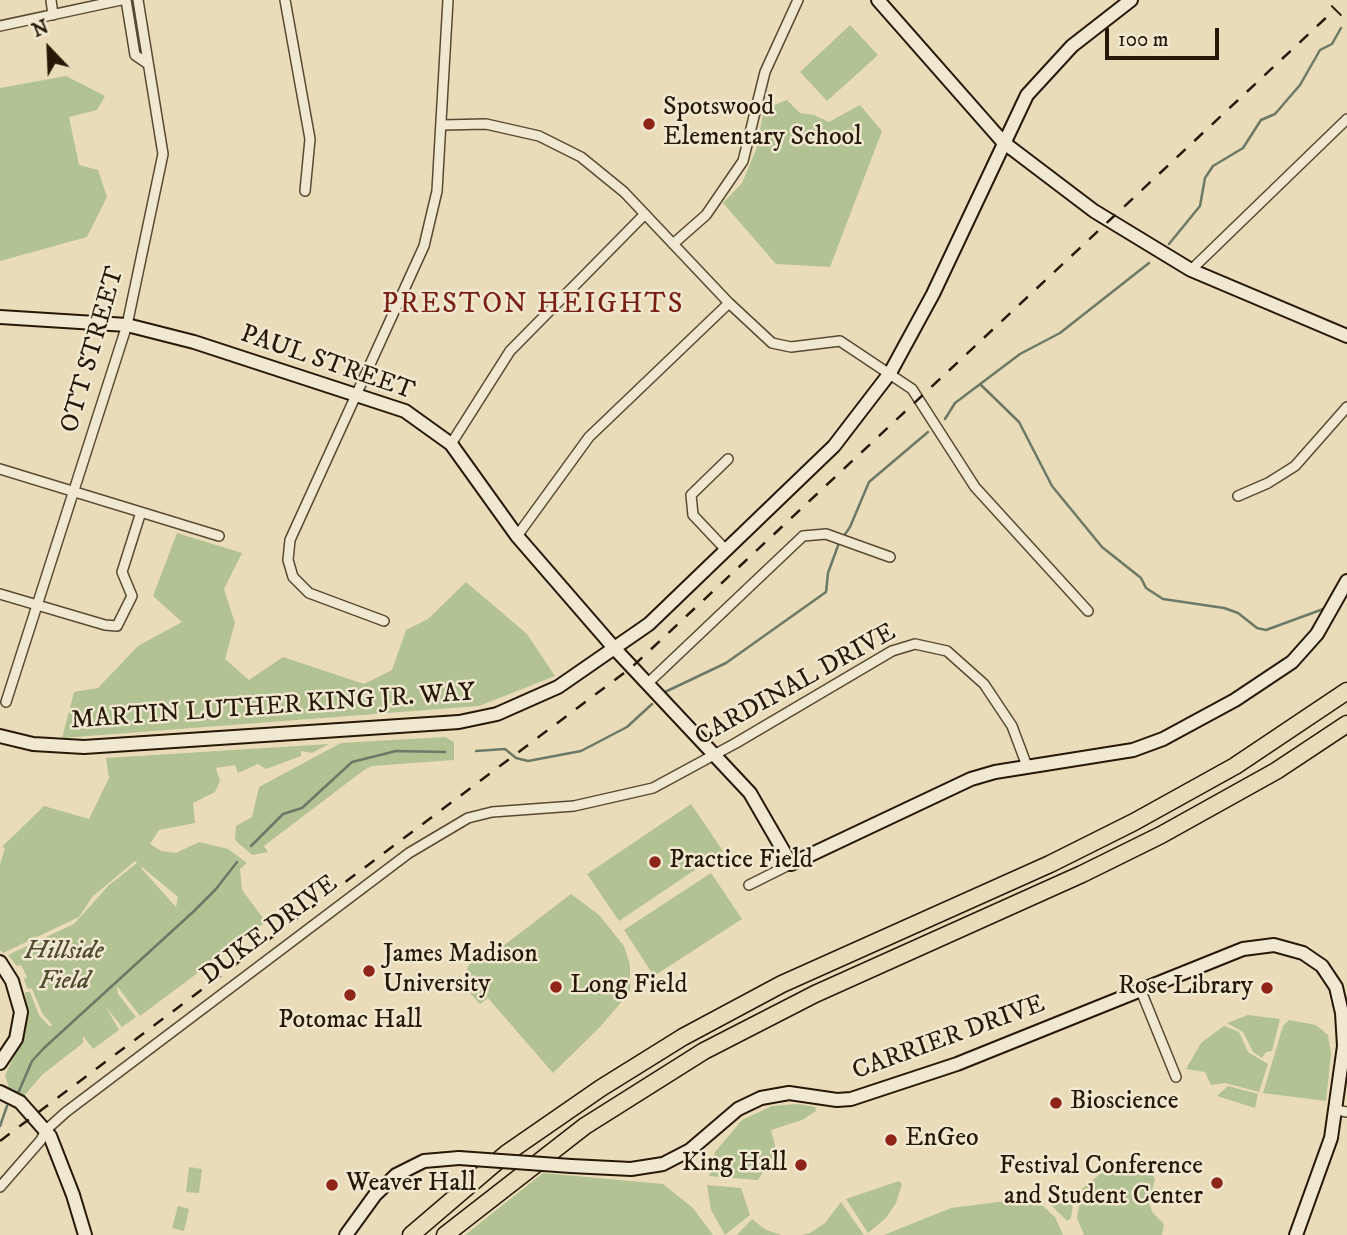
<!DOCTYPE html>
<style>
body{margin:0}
#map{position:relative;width:1347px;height:1235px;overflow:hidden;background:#eadcb8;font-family:"IM FELL DW Pica",serif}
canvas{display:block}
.north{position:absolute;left:14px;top:14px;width:70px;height:70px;-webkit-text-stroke:5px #f1e8d1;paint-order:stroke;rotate:337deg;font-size:19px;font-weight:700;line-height:28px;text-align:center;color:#271806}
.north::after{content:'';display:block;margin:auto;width:24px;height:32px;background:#271806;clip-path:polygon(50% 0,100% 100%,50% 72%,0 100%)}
.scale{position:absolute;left:1105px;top:28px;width:114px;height:32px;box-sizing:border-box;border:4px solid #271806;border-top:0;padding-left:9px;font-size:21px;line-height:24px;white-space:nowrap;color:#271806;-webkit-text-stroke:5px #f1e8d1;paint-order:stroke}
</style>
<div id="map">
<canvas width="1347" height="1235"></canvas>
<div class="north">N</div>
<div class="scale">100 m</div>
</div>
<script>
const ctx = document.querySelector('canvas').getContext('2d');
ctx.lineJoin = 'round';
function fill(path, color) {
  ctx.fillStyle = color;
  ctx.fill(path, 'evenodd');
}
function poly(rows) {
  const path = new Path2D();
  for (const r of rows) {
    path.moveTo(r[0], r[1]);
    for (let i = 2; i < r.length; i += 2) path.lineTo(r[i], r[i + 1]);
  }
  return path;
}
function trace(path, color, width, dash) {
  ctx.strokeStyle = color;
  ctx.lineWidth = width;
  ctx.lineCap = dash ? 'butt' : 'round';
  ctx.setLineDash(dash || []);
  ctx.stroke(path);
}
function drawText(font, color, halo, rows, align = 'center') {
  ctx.font = font + ' "IM FELL DW Pica",serif';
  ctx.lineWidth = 5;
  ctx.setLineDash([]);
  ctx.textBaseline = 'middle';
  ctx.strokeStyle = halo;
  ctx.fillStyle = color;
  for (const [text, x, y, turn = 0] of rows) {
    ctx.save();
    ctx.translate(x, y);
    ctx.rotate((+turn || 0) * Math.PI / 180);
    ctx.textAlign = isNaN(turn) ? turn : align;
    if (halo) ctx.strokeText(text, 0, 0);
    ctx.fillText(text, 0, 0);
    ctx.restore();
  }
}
fill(poly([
 [850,25,878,55,827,101,800,72],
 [66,76,105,96,97,110,69,117,79,165,98,170,107,197,87,237,0,261,0,88],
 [787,100,800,113,814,115,829,122,860,105,882,131,830,267,776,264,723,203,742,183,756,150,764,109],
 [177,533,242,553,224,589,235,623,225,659,249,680,283,657,364,684,392,670,406,630,428,619,466,582,527,634,555,676,479,706,62,738,74,692,98,688,138,646,182,622,153,596],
 [445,737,454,742,454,760,372,766,364,770,264,846,268,852,252,855,235,840,236,826,252,817,259,787,341,743],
 [329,744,312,753,301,751,301,756,266,769,258,764,238,773,235,765,216,768,220,781,215,792,193,803,195,823,159,830,150,844,161,851,176,853,199,842,228,849,247,863,240,869,242,890,266,922,140,1016,117,986,118,994,136,1017,122,1027,106,1007,119,1030,93,1049,83,1036,83,1043,42,1075,24,1096,9,1088,5,1075,22,1041,27,1009,25,992,30,992,39,1015,50,1027,52,1025,42,1013,32,989,27,988,24,979,27,977,21,965,17,966,8,955,74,924,109,885,137,863,135,861,92,897,79,917,3,953,0,950,0,865,5,848,2,847,44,806,89,819,109,778,106,758],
 [142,867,178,897,176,907,141,868],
 [691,804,723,851,619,921,587,874],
 [711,873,742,919,654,976,624,930],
 [571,894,599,915,624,946,630,965,630,992,600,1027,553,1073,488,998,480,1004,468,991,467,969,471,960,484,949,490,956],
 [1248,1015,1280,1019,1272,1051,1266,1052,1262,1058,1253,1052,1243,1032,1227,1023],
 [1289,1020,1316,1025,1328,1035,1331,1054,1326,1101,1263,1093,1283,1026],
 [1224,1026,1239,1032,1248,1052,1268,1064,1259,1092,1225,1083,1211,1085,1205,1072,1186,1069,1201,1043],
 [1228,1086,1258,1094,1255,1108,1217,1096],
 [798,1104,815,1107,816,1111,802,1120,771,1130,778,1157,768,1164,758,1180,709,1176,715,1152,742,1120,772,1106],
 [1130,1166,1152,1174,1155,1179,1149,1202,1152,1212,1164,1224,1162,1235,1084,1235,1077,1218,1082,1189,1105,1170],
 [189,1167,202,1169,199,1193,186,1192],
 [543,1173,663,1184,693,1208,713,1235,465,1235],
 [899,1181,902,1184,896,1203,886,1218,868,1233,846,1199],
 [707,1185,741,1188,750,1215,725,1235,711,1210],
 [1070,1193,1074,1197,1071,1218,1067,1221,1048,1202],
 [1006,1201,1043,1206,1055,1217,1063,1235,884,1235,951,1208],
 [841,1202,864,1235,801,1235,810,1233,825,1223],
 [178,1206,189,1209,184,1231,172,1228],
 [752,1219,766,1230,782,1235,737,1235]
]), '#b2c292');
trace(poly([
 [1169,244,1200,206,1205,178,1213,166,1243,148,1261,120,1275,114,1300,85,1320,50,1332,44,1341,28],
 [981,385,1019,422,1052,486,1102,547,1141,578,1146,588,1163,599,1224,608,1238,613,1257,628,1266,630,1326,608],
 [945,419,955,403,1020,354,1060,333,1149,263],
 [665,692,726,663,826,592,828,573,839,543,850,527,869,482,928,432],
 [476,751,505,749,516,758,528,761,581,751,627,727,652,704],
 [251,846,283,814,302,808,352,762,396,751,445,752],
 [19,1091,32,1061,44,1048,193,912,216,889,237,862],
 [0,1126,7,1106]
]), '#6b7a68', 2.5);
const street = poly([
 [51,0,53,15],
 [126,0,135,55,148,64],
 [285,0,310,139,305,191],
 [0,26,121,0],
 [443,125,486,124,539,136,581,157,624,192,729,303,772,343,791,347,840,341,912,389,975,487,1088,611],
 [673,244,706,215,743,161,765,72,798,0],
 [1191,270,1347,119],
 [451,444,510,351,645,214],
 [0,469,219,536],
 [1238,496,1268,483,1295,466,1347,407],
 [517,536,589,437,729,303],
 [726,550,693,515,691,495,728,459],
 [0,594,105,625,117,626,132,596,122,572,141,512],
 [384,621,309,593,293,577,288,560,290,540,424,246,437,191,448,0],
 [647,684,803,536,826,534,890,557],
 [6,702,127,325,163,154,138,0],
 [749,885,791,864],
 [1141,991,1176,1077],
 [1337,1110,1347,1112],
 [0,1187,41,1140,46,1130,66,1112,409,853,468,818,492,812,574,806,653,788,736,743,892,651,915,644,947,651,984,684,1012,726,1027,766]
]);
const secondary = poly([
 [878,0,1003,142,1094,211,1191,270,1347,336],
 [0,317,127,325,194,342,405,411,451,444,517,536,615,649,750,793,791,864,971,779,995,772,1133,750,1163,739,1235,700,1292,662,1317,634,1347,581],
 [0,736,33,744,84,747,459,722,497,714,558,687,649,624,834,446,890,373,933,294,1027,95,1072,46,1131,0],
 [0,962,12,981,21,1012,16,1039,0,1063],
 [0,1092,20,1102,50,1136,73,1195,85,1235],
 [571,1166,631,1169,663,1164,690,1150,738,1109,761,1098,789,1093,837,1100,851,1099,957,1064,1243,949,1274,945,1303,953,1322,966,1336,987,1342,1013,1344,1046,1331,1138,1296,1235],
 [346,1235,375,1195,396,1175,424,1161,459,1158]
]);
const highway = poly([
 [411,1235,507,1153,601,1088,683,1037,782,984,1050,864,1134,822,1235,766,1347,691],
 [445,1235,585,1126,704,1051,815,994,1082,874,1161,835,1276,771,1347,724]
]);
trace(street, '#584932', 12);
trace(secondary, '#271806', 16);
trace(highway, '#271806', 19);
trace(street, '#f1e8d1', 9);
trace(secondary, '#f1e8d1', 12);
trace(highway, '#eadcb8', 16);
trace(poly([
 [0,1141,632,667,1345,0]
]), '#271806', 2.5, [12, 12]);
const secondaryBridge = poly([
 [459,1158,571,1166]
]);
const primaryBridge = poly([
 [1337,0,1347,10]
]);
trace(secondaryBridge, '#271806', 16, []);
trace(primaryBridge, '#271806', 18, []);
trace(secondaryBridge, '#f1e8d1', 12);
trace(primaryBridge, '#eadcb8', 14);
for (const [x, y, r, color] of [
 [649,124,7,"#8f2418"],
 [655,862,7,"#8f2418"],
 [369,971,7,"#8f2418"],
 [556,987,7,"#8f2418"],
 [1267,988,7,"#8f2418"],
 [350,995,7,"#8f2418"],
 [1056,1103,7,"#8f2418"],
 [891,1140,7,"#8f2418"],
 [801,1165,7,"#8f2418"],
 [1217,1183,7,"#8f2418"],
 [332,1185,7,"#8f2418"]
]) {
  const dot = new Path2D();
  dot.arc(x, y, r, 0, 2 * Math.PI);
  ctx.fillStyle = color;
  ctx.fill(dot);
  trace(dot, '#f1e8d1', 2.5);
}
drawText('26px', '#271806', '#f1e8d1', [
 ["Spotswood",663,109],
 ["Elementary School",663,139],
 ["Practice Field",669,862],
 ["James Madison",383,956],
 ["University",383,986],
 ["Long Field",570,987],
 ["Rose Library",1253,988,"right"],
 ["Potomac Hall",350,1022,"center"],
 ["Bioscience",1070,1103],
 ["EnGeo",905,1140],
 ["King Hall",787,1165,"right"],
 ["Festival Conference",1203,1168,"right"],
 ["and Student Center",1203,1198,"right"],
 ["Weaver Hall",346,1185]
], 'left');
drawText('26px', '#271806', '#f1e8d1', [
 ["OTT STREET",94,350,-74],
 ["PAUL STREET",327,364,19],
 ["CARDINAL DRIVE",796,686,-29],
 ["MARTIN LUTHER KING JR. WAY",273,708,-4],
 ["DUKE DRIVE",270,931,-37],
 ["CARRIER DRIVE",949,1039,-20]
]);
drawText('italic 26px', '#514b30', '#f1e8d1', [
 ["Hillside",64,953],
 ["Field",64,983]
]);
ctx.letterSpacing = '2px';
drawText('28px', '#7a1f14', '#f1e8d1', [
 ["PRESTON HEIGHTS",533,306]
]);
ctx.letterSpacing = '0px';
</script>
